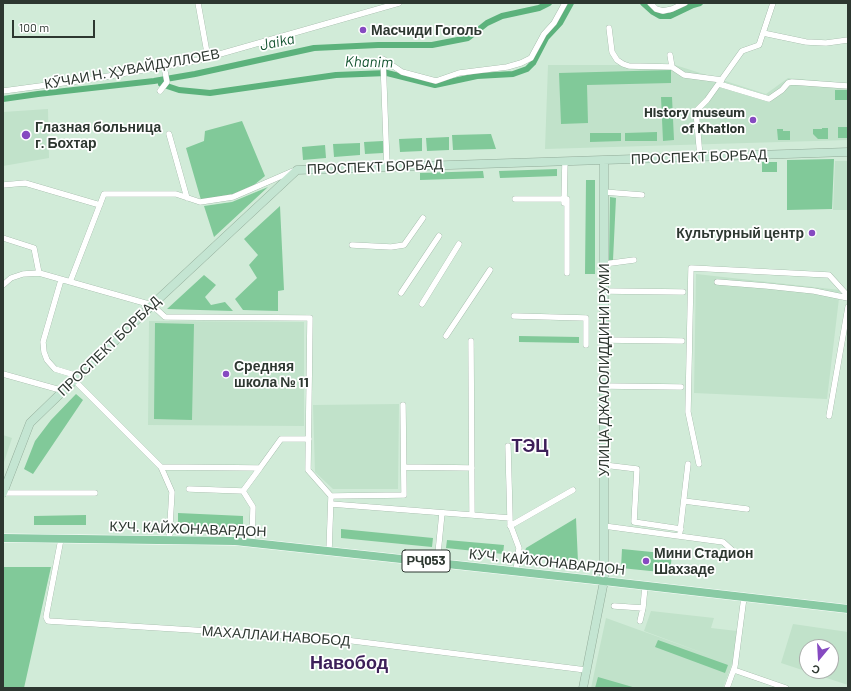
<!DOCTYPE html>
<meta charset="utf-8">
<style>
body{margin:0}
#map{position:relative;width:851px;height:691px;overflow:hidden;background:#d1ebd8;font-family:Barlow,sans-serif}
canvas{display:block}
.frame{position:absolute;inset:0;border:4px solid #2d3730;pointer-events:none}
.north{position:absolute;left:799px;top:639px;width:40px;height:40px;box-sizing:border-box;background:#fff;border:1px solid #abafac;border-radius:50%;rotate:198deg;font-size:11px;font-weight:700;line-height:16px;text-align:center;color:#2d3730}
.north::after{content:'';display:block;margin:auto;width:14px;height:18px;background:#864ac1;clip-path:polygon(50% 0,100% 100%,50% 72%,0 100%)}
.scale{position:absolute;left:12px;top:20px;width:83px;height:18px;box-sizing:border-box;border:2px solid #2d3730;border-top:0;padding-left:5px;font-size:12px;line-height:14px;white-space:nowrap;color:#2d3730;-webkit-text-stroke:3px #fff;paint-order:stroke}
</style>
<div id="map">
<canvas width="851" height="691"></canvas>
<div class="frame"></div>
<div class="north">С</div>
<div class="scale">100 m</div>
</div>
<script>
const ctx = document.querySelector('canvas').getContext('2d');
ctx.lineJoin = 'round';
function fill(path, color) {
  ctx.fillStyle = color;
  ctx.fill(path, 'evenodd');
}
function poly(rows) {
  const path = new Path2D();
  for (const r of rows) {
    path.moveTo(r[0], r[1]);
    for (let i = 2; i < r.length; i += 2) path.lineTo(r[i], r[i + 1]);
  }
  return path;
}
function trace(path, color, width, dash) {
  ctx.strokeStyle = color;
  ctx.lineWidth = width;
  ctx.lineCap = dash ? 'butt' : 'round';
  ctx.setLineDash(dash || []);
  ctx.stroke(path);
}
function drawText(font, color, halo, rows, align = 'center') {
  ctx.font = font + ' Barlow,sans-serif';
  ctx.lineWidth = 3.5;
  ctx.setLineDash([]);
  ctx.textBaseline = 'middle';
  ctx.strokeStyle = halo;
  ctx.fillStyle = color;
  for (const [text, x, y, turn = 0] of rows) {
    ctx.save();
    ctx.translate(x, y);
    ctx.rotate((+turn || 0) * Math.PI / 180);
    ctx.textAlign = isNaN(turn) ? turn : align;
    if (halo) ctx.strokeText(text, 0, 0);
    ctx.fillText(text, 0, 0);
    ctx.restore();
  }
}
fill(poly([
 [548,65,675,65,766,94,788,78,848,83,848,140,545,149],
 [48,109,49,158,3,166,3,112],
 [835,161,848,161,848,231,848,210,833,210],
 [696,274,840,290,827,399,694,393],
 [149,321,304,322,304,426,148,425],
 [399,404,398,489,333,489,315,472,313,405],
 [3,435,12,438,3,465],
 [651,611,714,618,711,628,737,631,734,664,732,664,723,688,591,688,606,618,714,657,644,631],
 [793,624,848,632,848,685,781,663],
 [807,647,831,647,831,671,807,671]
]), '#c1e2ca');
fill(poly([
 [671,70,671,83,587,85,588,123,561,124,559,73],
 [835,90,848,90,848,100,835,100],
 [661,97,672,97,674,140,663,141],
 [242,121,265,176,254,185,233,194,201,200,186,148,204,141,205,131],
 [838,127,848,127,848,138,838,138],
 [822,128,828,128,828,139,818,139,813,134,813,129,822,129],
 [777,129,783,129,783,131,790,131,790,140,778,140],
 [657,132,657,141,625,141,625,133],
 [590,133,621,133,621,141,590,142],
 [491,134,496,149,453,150,452,135],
 [449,137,449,150,427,151,426,138],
 [422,138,422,151,400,152,399,139],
 [383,141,383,153,365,154,364,142],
 [360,143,360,155,334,157,333,144],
 [325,145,326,158,303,160,302,147],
 [834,159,832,209,787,210,787,160],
 [762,162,777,162,777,172,762,172],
 [557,169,557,176,500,178,499,171],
 [483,171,484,178,420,180,420,173],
 [586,180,595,180,595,274,585,274],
 [268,187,214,237,204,206,232,202],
 [610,197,616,198,613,260,609,260],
 [280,206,284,290,278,291,278,311,243,310,235,299,257,278,249,265,258,255,244,239],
 [204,275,216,285,205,297,211,305,225,302,233,311,167,309],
 [155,323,194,324,192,420,154,419],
 [519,336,579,337,579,343,519,342],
 [76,394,83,400,33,474,24,469,35,441,51,420],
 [178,513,243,516,243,528,178,525],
 [86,515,86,525,34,525,34,516],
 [576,518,578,562,524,555,526,548],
 [341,529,433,538,432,547,341,538],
 [447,540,504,545,503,554,446,548],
 [622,549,672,554,670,573,621,568],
 [3,567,51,567,24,688,3,688],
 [658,640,728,665,725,673,655,647],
 [598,677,636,688,595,688]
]), '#81c999');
trace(poly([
 [643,3,653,12,660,16,670,16,693,5,700,3],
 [161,84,179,90,210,93,336,75,387,73,435,85,477,76,513,74,527,69,533,63,546,38,560,23,571,3],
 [3,99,38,94,154,81,195,74,314,48,378,45,432,45,468,38,487,23,502,16,539,8,549,3]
]), '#5cb27c', 6);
const street = poly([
 [198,3,208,58],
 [650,3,656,9,663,11,672,9,685,3],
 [609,28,612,52,617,60,623,64,629,66,672,67],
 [763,33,806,42,826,43,848,40],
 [670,55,672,67,684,75,722,80],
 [719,84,769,99,782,90,788,83,792,82,848,86],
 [3,91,92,79,199,60,399,3],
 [160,91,167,82,164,66],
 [169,134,187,198],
 [700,157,696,111,707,100,742,51,759,45,773,3],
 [387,166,383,59,402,72,436,81,459,73,507,67,521,63,531,58,544,34,554,23,565,3],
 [3,185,25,183,100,205],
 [604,192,642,195],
 [515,199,567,199,567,273],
 [564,203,565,161],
 [3,238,34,248,39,273],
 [352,245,391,247,404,245,423,218],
 [604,264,634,260],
 [61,280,43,342,44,352,47,360,55,369,78,376],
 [70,282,104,194,176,194,200,202,233,197,293,171],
 [717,282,767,286,814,291,848,298],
 [3,285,11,278,23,274,39,273,152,305,165,317,310,318,308,470,331,496,329,551],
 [604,291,683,292],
 [401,293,439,236],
 [422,304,459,244],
 [514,316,586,318,586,345],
 [446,336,490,270],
 [604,340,682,341],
 [471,341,472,515],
 [3,374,64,391],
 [74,380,161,467,260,468,281,439,309,439],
 [604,386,681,387],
 [829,416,848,307],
 [508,446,510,518],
 [699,464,688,412,691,268,829,275,848,296],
 [604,465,637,469,634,522,681,529],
 [161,467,172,492,169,540],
 [404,467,472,468],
 [189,489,243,491,260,468],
 [243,491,253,507,252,543],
 [3,493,95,493],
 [331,496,404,495,403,405],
 [684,501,747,509],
 [331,504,510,518,510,524,519,548,516,571],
 [510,526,573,490],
 [604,526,723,542,733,551],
 [680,532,688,464],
 [61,539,46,617,48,621,337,639,586,670],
 [437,563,442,513],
 [614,606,643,608],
 [640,621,643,608,645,586],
 [734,670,786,688],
 [727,688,735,666,744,597]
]);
const secondary = poly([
 [3,493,30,423,152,305,297,170,848,152],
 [583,688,604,581,604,160]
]);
const primary = poly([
 [3,538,235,541,604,581,848,609]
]);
trace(street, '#92ab99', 6);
trace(secondary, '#92ab99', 9);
trace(primary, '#fff', 9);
trace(street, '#fff', 5.5);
trace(secondary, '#c4e5d2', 8);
trace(primary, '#89caa4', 8);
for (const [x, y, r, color] of [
 [363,30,4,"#864ac1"],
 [753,120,4,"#864ac1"],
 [26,135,5,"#864ac1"],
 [812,233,4,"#864ac1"],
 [226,374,4,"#864ac1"],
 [646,561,4,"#864ac1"]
]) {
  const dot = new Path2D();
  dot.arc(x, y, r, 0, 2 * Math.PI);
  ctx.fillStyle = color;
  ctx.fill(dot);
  trace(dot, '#fff', 1.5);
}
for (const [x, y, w] of [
 [426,561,48]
]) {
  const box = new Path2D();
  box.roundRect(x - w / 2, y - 11, w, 22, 3);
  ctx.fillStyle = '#fff';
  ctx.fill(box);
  trace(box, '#2d3730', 1);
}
drawText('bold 13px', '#2d3730', null, [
 ["РҶ053",426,561]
]);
drawText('bold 14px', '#2d3730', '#fff', [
 ["Масчиди Гоголь",371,30],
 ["History museum",745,112,"right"],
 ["of Khatlon",745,128,"right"],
 ["Глазная больница",35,127],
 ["г. Бохтар",35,143],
 ["Культурный центр",804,233,"right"],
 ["Средняя",234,366],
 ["школа № 11",234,382],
 ["Мини Стадион",654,553],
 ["Шахзаде",654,569]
], 'left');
drawText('14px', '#2d3730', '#fff', [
 ["КӮЧАИ Н. ҲУВАЙДУЛЛОЕВ",132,69,-10],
 ["ПРОСПЕКТ БОРБАД",699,157,-2],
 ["ПРОСПЕКТ БОРБАД",375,167,-2],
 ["ПРОСПЕКТ БОРБАД",109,346,-44],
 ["УЛИЦА ДЖАЛОЛИДДИНИ РУМИ",604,370,-90],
 ["КУЧ. КАЙХОНАВАРДОН",188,529,2],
 ["КУЧ. КАЙХОНАВАРДОН",547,562,6],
 ["МАХАЛЛАИ НАВОБОД",276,636,4]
]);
drawText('italic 15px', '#11522e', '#fff', [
 ["Jaika",277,42,-12],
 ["Khanim",369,62,1]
]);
drawText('bold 18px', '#3d2059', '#fff', [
 ["ТЭЦ",530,446],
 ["Навобод",349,663]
]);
</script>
